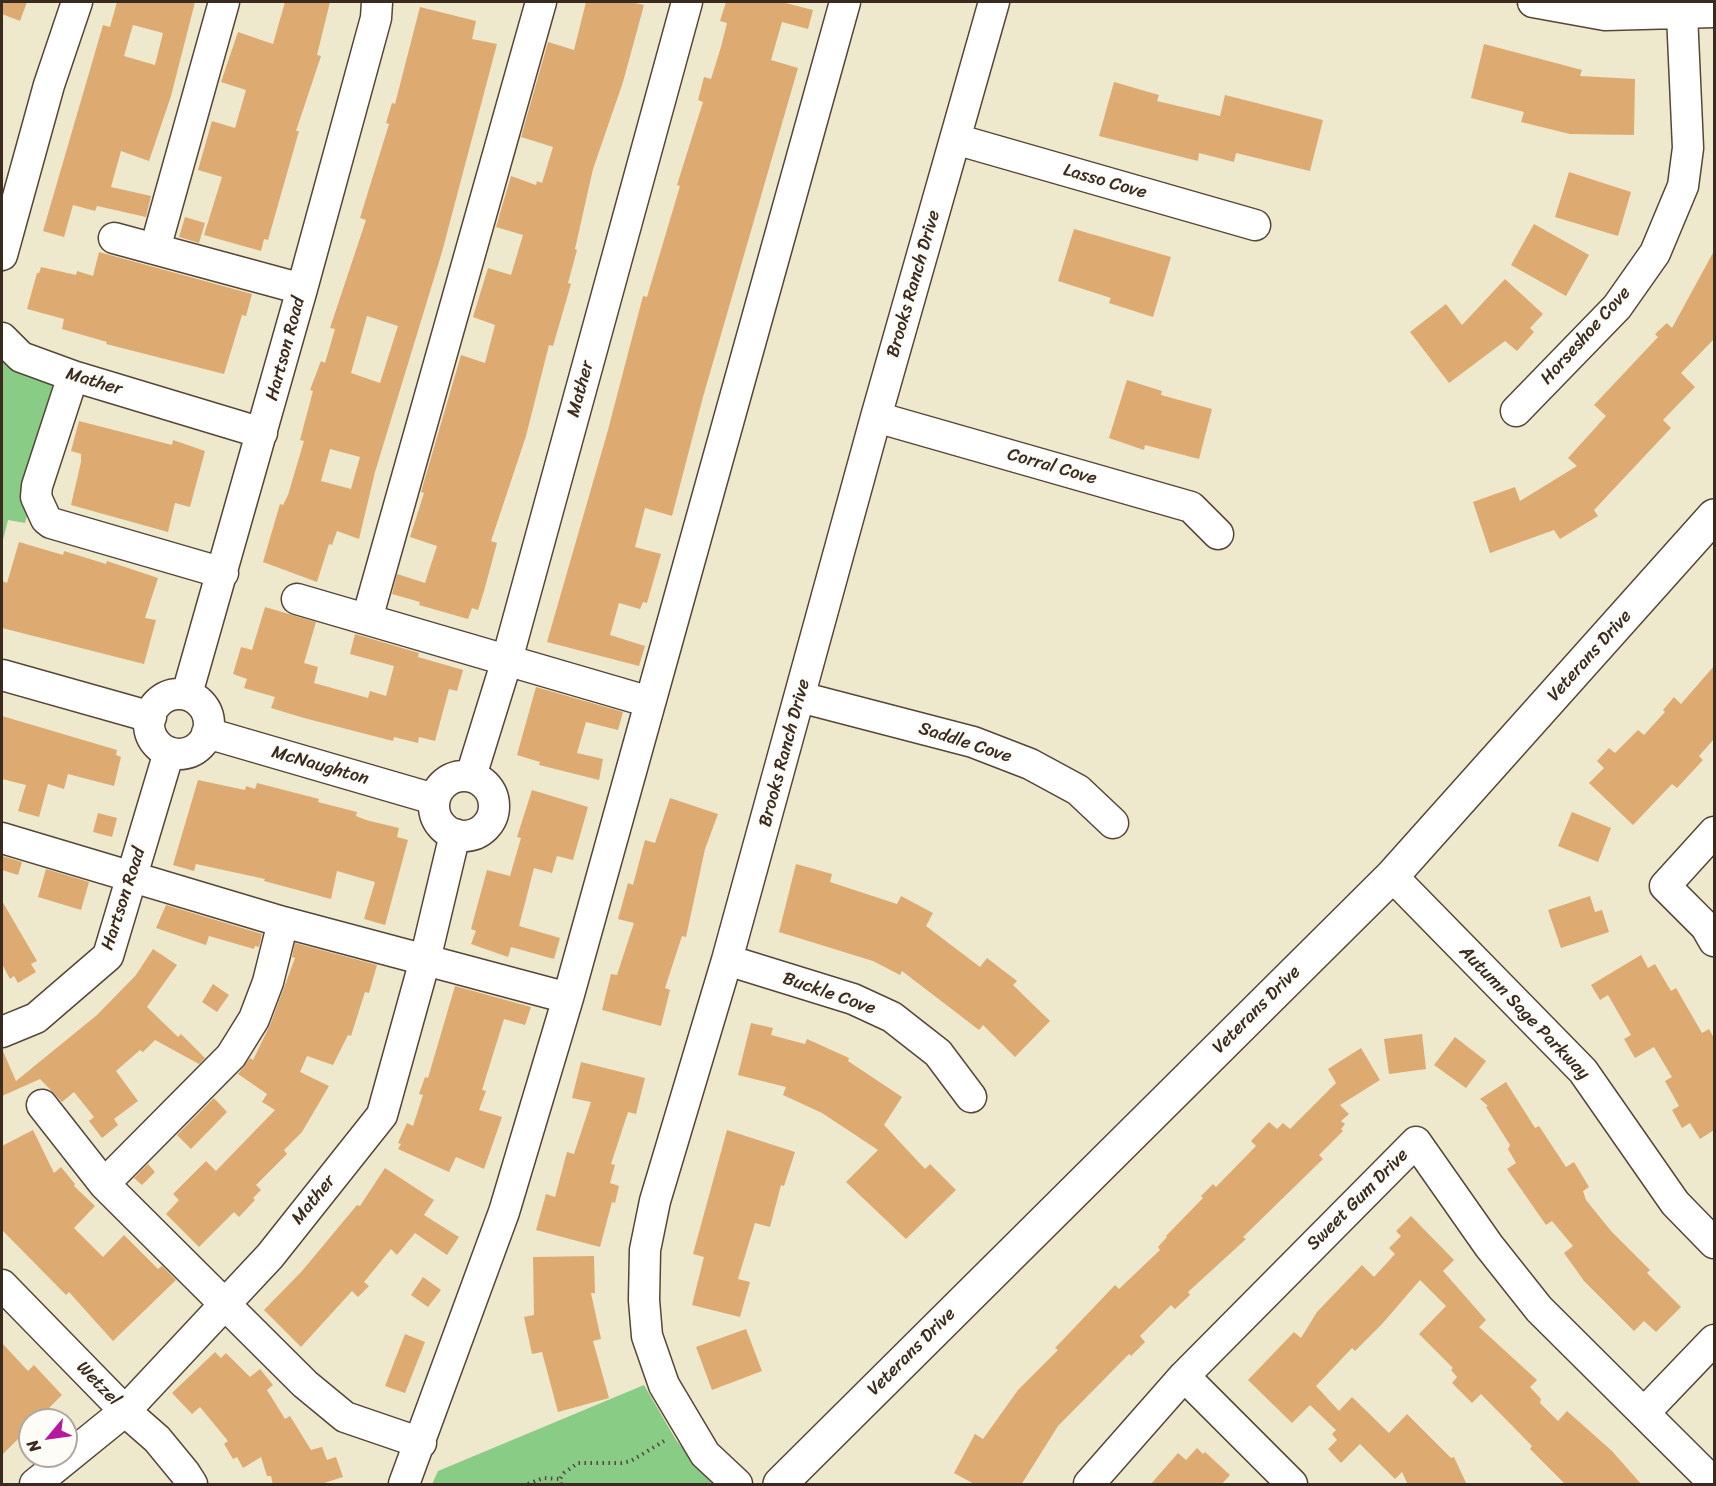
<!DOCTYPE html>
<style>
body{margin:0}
#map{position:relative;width:1716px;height:1486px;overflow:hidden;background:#eee8cd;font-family:Sriracha,sans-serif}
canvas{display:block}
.frame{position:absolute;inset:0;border:3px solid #3b2a1e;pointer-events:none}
.north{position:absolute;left:18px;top:1408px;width:60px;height:60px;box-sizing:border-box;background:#fdfcf7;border:2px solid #afa8a0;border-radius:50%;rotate:241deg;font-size:16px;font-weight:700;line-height:24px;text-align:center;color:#3b2a1e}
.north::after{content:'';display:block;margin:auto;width:21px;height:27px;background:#b5179e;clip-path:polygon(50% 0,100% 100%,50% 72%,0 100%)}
</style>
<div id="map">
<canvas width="1716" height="1486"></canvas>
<div class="frame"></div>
<div class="north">N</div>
</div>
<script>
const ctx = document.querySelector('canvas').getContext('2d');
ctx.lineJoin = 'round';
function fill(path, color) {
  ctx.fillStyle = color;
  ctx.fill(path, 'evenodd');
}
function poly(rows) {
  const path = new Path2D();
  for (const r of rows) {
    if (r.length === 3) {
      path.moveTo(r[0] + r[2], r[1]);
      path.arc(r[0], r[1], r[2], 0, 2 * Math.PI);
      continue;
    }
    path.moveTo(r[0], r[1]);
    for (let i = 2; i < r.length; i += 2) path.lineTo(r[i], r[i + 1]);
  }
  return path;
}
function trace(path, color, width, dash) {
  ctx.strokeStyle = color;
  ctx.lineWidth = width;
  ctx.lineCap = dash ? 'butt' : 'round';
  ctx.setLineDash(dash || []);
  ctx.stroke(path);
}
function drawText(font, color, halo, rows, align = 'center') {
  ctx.font = font + ' Sriracha,sans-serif';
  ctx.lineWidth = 5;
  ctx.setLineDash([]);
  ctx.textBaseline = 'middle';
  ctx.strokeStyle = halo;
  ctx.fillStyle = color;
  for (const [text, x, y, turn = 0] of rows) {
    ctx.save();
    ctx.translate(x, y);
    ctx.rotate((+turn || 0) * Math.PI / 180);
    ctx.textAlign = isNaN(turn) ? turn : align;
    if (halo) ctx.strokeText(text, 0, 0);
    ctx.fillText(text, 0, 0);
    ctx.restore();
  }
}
fill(poly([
 [2,357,15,371,55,385,60,393,25,523,8,520,2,544],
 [644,1385,676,1440,712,1484,432,1484,438,1471]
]), '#89cc85');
fill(poly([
 [2,2,27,2,20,21,2,14],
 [117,2,195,2,171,96,149,161,121,151,111,187,151,196,146,217,97,206,95,211,73,205,64,237,43,231,103,25,110,27],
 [133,25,163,33,155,65,124,56],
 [285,2,330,2,317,55,321,56,296,131,299,131,268,240,264,239,261,251,204,235,222,177,198,170,212,121,235,128,246,90,221,82,238,32,273,44],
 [586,2,631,2,644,5,623,82,593,169,575,249,577,250,568,283,571,284,553,346,549,345,526,436,491,541,497,543,484,591,478,610,472,608,468,619,419,605,420,602,392,594,397,574,425,583,437,546,410,537,424,493,421,492,461,355,485,363,495,325,473,317,488,268,511,275,523,235,496,227,511,176,536,185,537,181,542,183,553,147,521,137,548,42,574,50],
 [726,2,782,2,813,10,808,29,782,22,771,60,798,68,703,397,672,516,645,508,635,547,661,554,647,603,643,602,640,609,619,603,610,635,645,646,639,666,547,642,608,430,643,296,647,297,680,186,677,185,703,102,698,100,704,77,711,79,721,47,727,23,720,21],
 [420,7,476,21,472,39,497,44,442,252,375,472,359,539,337,531,332,545,329,544,317,582,263,562,280,504,283,505,288,495,304,441,300,440,313,391,310,390,321,361,325,363,335,329,330,328,366,220,360,218,389,124,386,123,392,103,395,104],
 [367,316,398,326,380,383,351,373],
 [330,449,360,457,351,489,321,481],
 [1484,44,1582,70,1580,76,1635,79,1634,135,1570,134,1521,122,1524,112,1471,98],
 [1114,82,1159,95,1157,101,1220,116,1225,95,1323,120,1310,171,1236,153,1234,162,1199,153,1198,161,1099,136],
 [1569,172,1631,192,1618,236,1555,217],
 [185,217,205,223,199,243,179,237],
 [1534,224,1589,255,1566,296,1511,265],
 [1074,229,1171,257,1153,317,1109,303,1111,298,1058,281],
 [1714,251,1714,339,1681,373,1695,387,1663,420,1671,428,1594,510,1598,516,1560,539,1554,530,1490,553,1473,502,1515,487,1520,501,1577,466,1568,458,1606,416,1594,405,1658,337,1655,334,1667,323,1672,328],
 [99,252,252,294,246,316,242,315,224,374,106,344,107,342,62,329,64,319,27,309,37,273,39,273,41,267,76,275,77,271,93,276],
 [1505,279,1543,314,1530,328,1534,332,1517,351,1505,341,1449,383,1410,332,1446,304,1462,325],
 [1127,380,1162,391,1161,395,1212,409,1199,459,1145,445,1144,450,1109,438],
 [79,421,172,445,173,440,205,451,190,507,175,503,168,532,71,505,81,462,81,454,71,451],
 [19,542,63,555,64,551,106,564,107,561,158,578,145,618,156,620,144,664,2,628,2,581,7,583],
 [265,607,316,622,304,663,318,667,314,683,368,698,370,691,386,696,394,666,350,654,355,634,419,653,418,657,463,670,457,691,449,689,435,741,419,737,418,743,394,737,393,741,304,718,271,708,275,697,244,688,247,679,233,674,241,647,252,650],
 [1714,666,1714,739,1699,756,1703,760,1677,788,1672,784,1633,825,1589,783,1604,768,1597,761,1609,748,1615,753,1638,730,1644,735,1665,712,1663,710,1674,697,1681,704],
 [536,687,623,712,618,730,586,722,577,753,603,759,599,780,539,765,540,762,517,755],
 [2,716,117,750,116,755,121,757,114,786,68,774,64,789,48,784,39,817,18,811,26,785,2,779],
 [198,780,245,790,246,786,255,789,257,783,319,799,318,802,357,812,356,816,366,820,399,828,397,837,408,840,385,925,364,919,375,882,337,871,331,899,264,881,265,879,196,864,194,871,173,865],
 [532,790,588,807,573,860,557,856,552,873,534,868,519,926,560,938,554,959,511,947,508,957,471,944,476,931,471,929,487,870,510,876,521,838,517,837],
 [670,798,718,814,705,849,686,937,682,936,665,988,670,990,661,1026,602,1010,611,974,617,975,634,923,618,919,628,883,633,885,645,840,655,843],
 [1572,812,1611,828,1598,862,1558,846],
 [98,813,117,818,112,837,93,832],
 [2,856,22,862,18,875,2,870],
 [796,864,832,874,830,882,897,904,901,896,933,913,926,926,980,967,987,958,1017,981,1013,985,1050,1021,1015,1057,983,1025,979,1030,902,971,900,975,873,961,779,932],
 [46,869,89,882,81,910,38,897],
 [1590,896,1595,912,1602,910,1609,932,1561,948,1548,910],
 [2,901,37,961,31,964,36,972,18,983,14,976,10,979,2,964],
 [166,905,262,934,259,947,255,946,254,949,209,936,206,945,156,928],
 [295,943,377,965,369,993,365,992,351,1036,348,1035,333,1065,307,1056,300,1072,329,1086,302,1132,284,1150,287,1154,256,1185,261,1190,253,1198,255,1200,239,1217,234,1212,199,1247,166,1214,179,1200,173,1194,206,1161,216,1171,275,1110,262,1102,267,1094,238,1074,250,1058,253,1060,270,1025,295,958,292,957],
 [153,949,177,965,147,1007,178,1037,181,1034,205,1058,199,1064,155,1040,143,1052,140,1050,116,1071,138,1101,114,1119,118,1125,102,1138,89,1121,94,1117,74,1092,62,1102,40,1079,2,1096,2,1049,16,1081,97,1015,136,975],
 [1641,955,1648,968,1655,964,1671,991,1676,988,1702,1033,1709,1029,1714,1038,1714,1130,1700,1139,1690,1123,1682,1128,1672,1110,1679,1106,1665,1081,1672,1077,1654,1047,1635,1058,1624,1039,1631,1035,1608,995,1600,1000,1591,985],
 [213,984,229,995,217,1012,202,1002],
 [455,986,531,1007,525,1025,504,1019,482,1090,486,1091,479,1110,502,1117,484,1169,456,1157,449,1172,398,1149,401,1144,398,1143,407,1123,413,1126,423,1095,419,1094,425,1077,428,1078],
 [751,1023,773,1028,771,1035,805,1044,807,1039,849,1058,848,1061,902,1097,884,1125,925,1169,930,1164,956,1190,906,1239,846,1182,878,1150,822,1113,783,1095,786,1087,738,1075],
 [1422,1034,1426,1069,1389,1074,1384,1039],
 [1455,1037,1486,1061,1466,1088,1434,1065],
 [1361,1048,1380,1080,1340,1105,1349,1114,1341,1121,1345,1124,1341,1129,1343,1131,1319,1155,1323,1159,1243,1237,1246,1239,1188,1292,1190,1295,1175,1309,1171,1305,1140,1336,1145,1342,1131,1356,1129,1354,1058,1426,1021,1485,976,1485,954,1473,975,1434,983,1439,1018,1390,1058,1350,1055,1348,1115,1285,1119,1289,1160,1250,1158,1247,1167,1237,1166,1236,1203,1198,1201,1196,1213,1184,1216,1187,1256,1146,1251,1141,1269,1122,1277,1129,1283,1123,1290,1129,1336,1083,1328,1069],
 [581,1062,645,1078,636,1114,628,1112,611,1164,615,1165,610,1183,619,1186,615,1203,612,1202,600,1247,536,1230,546,1194,555,1197,567,1152,574,1154,591,1102,572,1098],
 [1506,1082,1535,1128,1539,1126,1566,1167,1574,1162,1589,1187,1583,1191,1586,1200,1611,1231,1650,1270,1647,1273,1681,1307,1656,1332,1644,1321,1634,1331,1584,1281,1564,1253,1573,1246,1552,1221,1546,1225,1507,1169,1516,1163,1508,1149,1510,1145,1486,1107,1488,1106,1480,1099],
 [214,1098,227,1112,191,1149,177,1135],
 [33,1130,54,1173,61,1167,75,1184,74,1186,95,1206,74,1228,103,1257,124,1235,158,1269,162,1266,176,1280,113,1341,69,1292,66,1295,2,1230,2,1146],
 [727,1130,795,1152,784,1186,781,1185,770,1227,755,1223,738,1279,750,1282,740,1317,692,1305,704,1257,693,1254],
 [148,1164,155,1172,142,1185,134,1178],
 [385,1168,434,1200,424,1215,459,1237,447,1255,415,1233,397,1255,391,1249,364,1282,369,1286,358,1297,352,1291,301,1347,264,1310,302,1271,357,1205,360,1206],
 [1411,1216,1454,1260,1443,1271,1486,1320,1479,1327,1537,1380,1530,1387,1541,1399,1540,1403,1558,1421,1567,1411,1612,1451,1642,1485,1566,1485,1530,1449,1532,1446,1481,1394,1472,1403,1452,1383,1457,1377,1451,1370,1453,1368,1419,1334,1446,1306,1420,1280,1382,1324,1355,1351,1352,1348,1316,1386,1339,1411,1352,1397,1389,1433,1407,1414,1451,1458,1454,1457,1467,1485,1408,1485,1402,1472,1395,1479,1360,1444,1341,1463,1328,1449,1337,1440,1332,1434,1336,1430,1310,1405,1292,1423,1248,1380,1294,1332,1301,1338,1317,1312,1362,1265,1374,1277,1395,1254,1389,1248,1401,1236,1396,1231],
 [594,1256,595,1293,591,1293,601,1339,593,1341,609,1398,558,1412,542,1352,532,1354,524,1317,534,1315,533,1257],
 [423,1277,441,1290,428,1307,411,1295],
 [746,1329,762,1371,712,1390,696,1347],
 [405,1334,425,1342,405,1393,385,1386],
 [2,1343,28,1371,34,1365,62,1395,37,1420,30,1420,30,1427,2,1455],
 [215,1352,221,1358,226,1353,250,1377,260,1369,273,1385,267,1390,285,1419,290,1416,311,1450,322,1447,327,1460,336,1457,343,1477,318,1485,273,1485,271,1476,267,1476,261,1457,243,1468,237,1457,233,1459,224,1444,228,1441,200,1407,192,1414,172,1393],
 [1197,1448,1203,1454,1205,1452,1230,1475,1221,1485,1150,1485,1178,1453,1186,1460]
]), '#ddab72');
const minor = poly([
 [1533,2,1605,15,1714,12],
 [955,139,1255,225],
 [114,238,302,289],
 [155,249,224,2],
 [2,255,49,85,77,2],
 [2,338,21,357,73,376,262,433],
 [73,376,37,486,36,497,46,519,51,523,223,573],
 [1516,411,1617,307,1655,253,1683,186,1688,148,1682,14],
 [876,417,1191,507,1218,534],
 [297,599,650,702],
 [367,619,541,2],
 [2,675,151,717],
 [187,694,302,289,376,18,377,2],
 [179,724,30],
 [800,697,973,742,1030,764,1078,790,1113,823],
 [207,733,434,799],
 [464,806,30],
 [471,776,507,660,687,2],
 [1714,832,1665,886,1706,927,1714,941],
 [2,838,283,922,568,998],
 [1392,876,1583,1071,1675,1203,1714,1243],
 [727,960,853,999,892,1017,938,1053,971,1097],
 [2,1032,36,1018,108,956,169,752],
 [42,1105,104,1184,305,1384,345,1417,421,1443],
 [104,1184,231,1056,254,1019,268,982,283,922],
 [2,1285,125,1411,157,1439,185,1473,192,1484],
 [1184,1376,1292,1484],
 [1644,1413,1714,1340],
 [35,1484,125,1411,270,1256,382,1115,425,960,455,834],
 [404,1484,504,1212,568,998,845,2],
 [737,1484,705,1454,664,1385,647,1336,644,1300,645,1250,655,1201,727,960,876,417,994,2],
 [1089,1484,1184,1376,1416,1142,1489,1246,1539,1309,1714,1483]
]);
const major = poly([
 [780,1484,1392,876,1714,516]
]);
trace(minor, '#564638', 33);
trace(major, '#564638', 36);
trace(poly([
 [528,1484,543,1478,560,1479],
 [561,1484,560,1479,564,1473,578,1463,621,1463,631,1461,664,1441]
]), '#564638', 4, [1.5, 4.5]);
trace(minor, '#fff', 30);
trace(major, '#fff', 33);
drawText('18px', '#3b2a1e', '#fdfcf7', [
 ["Lasso Cove",1105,182,16],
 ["Brooks Ranch Drive",914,284,-74],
 ["Horseshoe Cove",1586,336,-48],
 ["Hartson Road",286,349,-75],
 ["Mather",94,382,17],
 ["Mather",581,389,-75],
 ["Corral Cove",1052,467,16],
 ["Veterans Drive",1590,656,-48],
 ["Saddle Cove",965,743,18],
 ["Brooks Ranch Drive",785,753,-75],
 ["McNaughton",320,766,16],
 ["Hartson Road",124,899,-72],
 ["Buckle Cove",829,994,19],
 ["Veterans Drive",1257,1010,-45],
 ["Autumn Sage Parkway",1524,1013,46],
 ["Mather",314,1200,-51],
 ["Sweet Gum Drive",1358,1200,-45],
 ["Veterans Drive",912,1352,-45],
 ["Wetzel",98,1384,46]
]);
</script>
